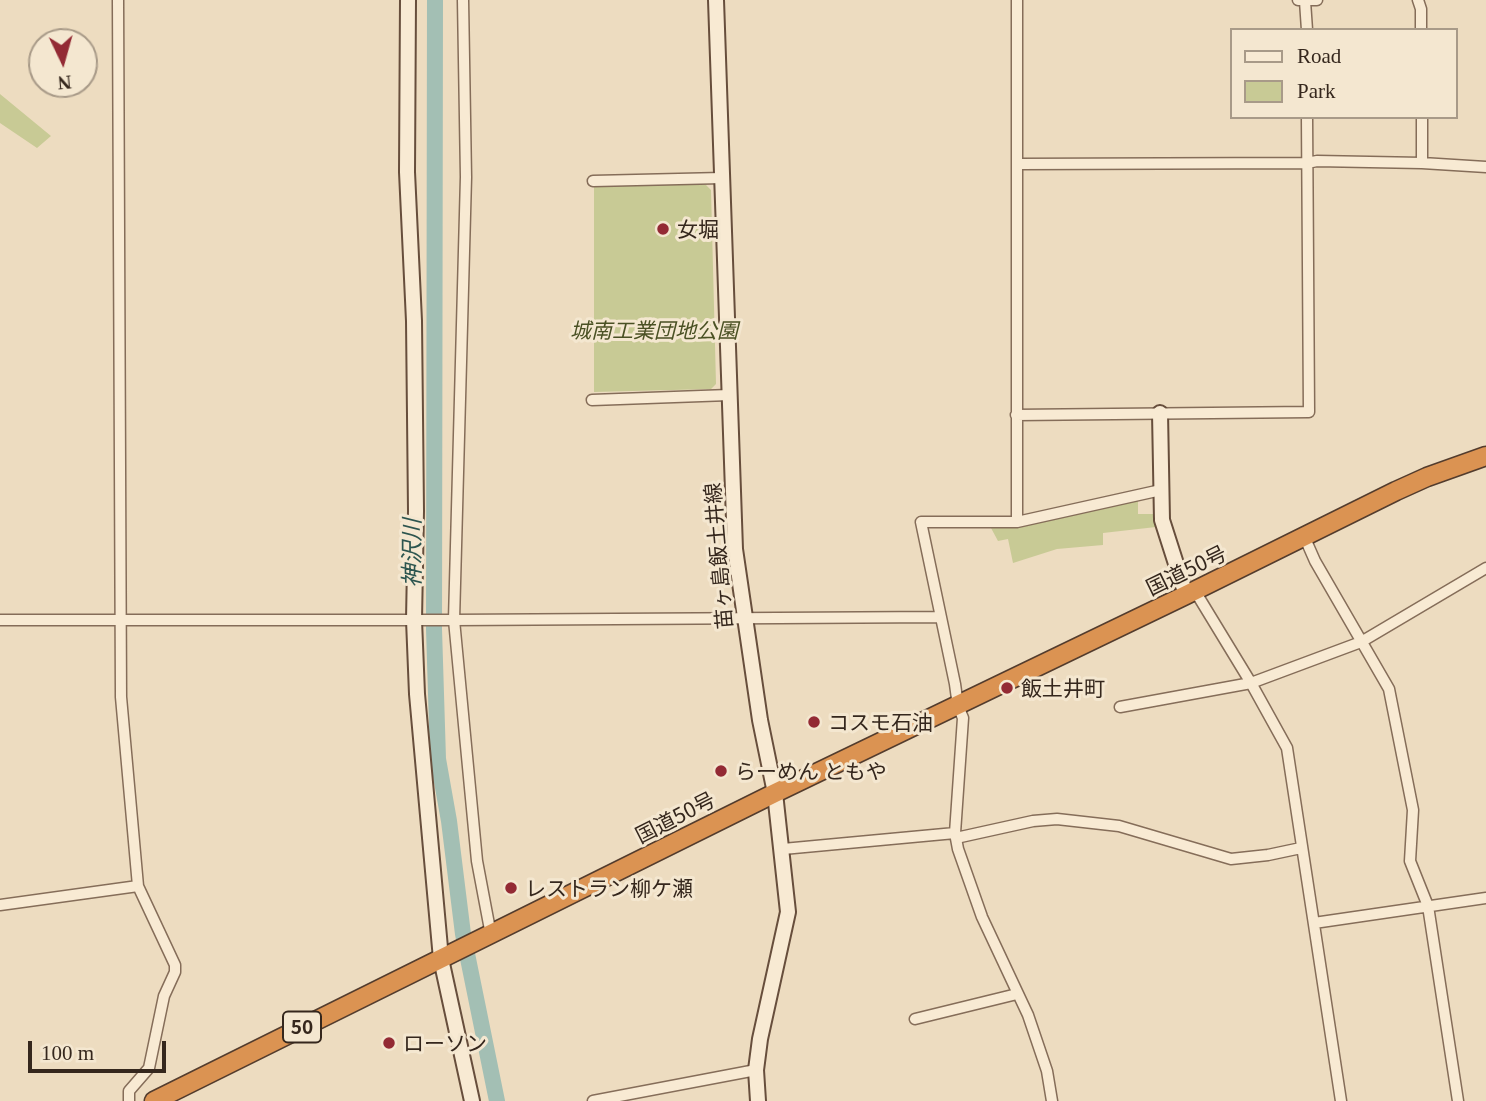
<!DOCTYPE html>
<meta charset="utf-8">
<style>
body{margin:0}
#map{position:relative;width:1486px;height:1101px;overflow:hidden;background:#eddcc0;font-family:Georgia,serif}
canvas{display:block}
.legend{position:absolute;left:1230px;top:28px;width:228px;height:91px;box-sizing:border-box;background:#f4e7d0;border:2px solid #a89a88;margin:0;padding:9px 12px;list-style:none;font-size:21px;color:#35271d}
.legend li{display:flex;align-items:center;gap:14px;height:35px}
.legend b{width:35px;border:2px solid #a89a88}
.north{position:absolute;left:28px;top:28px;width:70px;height:70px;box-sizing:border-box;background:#f4e7d0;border:2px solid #a89a88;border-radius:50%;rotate:175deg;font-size:19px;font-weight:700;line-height:28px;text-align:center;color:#35271d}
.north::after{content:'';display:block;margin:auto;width:24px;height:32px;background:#932a34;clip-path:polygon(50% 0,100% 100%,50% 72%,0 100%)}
.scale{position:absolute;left:28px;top:1041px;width:138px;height:32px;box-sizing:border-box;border:4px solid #35271d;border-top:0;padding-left:9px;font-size:21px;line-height:24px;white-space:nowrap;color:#35271d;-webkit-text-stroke:5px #f4e7d0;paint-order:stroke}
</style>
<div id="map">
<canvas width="1486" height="1101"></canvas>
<ul class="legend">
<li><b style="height:9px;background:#f8ead3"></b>Road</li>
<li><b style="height:19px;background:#c8ca95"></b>Park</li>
</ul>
<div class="north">N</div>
<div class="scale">100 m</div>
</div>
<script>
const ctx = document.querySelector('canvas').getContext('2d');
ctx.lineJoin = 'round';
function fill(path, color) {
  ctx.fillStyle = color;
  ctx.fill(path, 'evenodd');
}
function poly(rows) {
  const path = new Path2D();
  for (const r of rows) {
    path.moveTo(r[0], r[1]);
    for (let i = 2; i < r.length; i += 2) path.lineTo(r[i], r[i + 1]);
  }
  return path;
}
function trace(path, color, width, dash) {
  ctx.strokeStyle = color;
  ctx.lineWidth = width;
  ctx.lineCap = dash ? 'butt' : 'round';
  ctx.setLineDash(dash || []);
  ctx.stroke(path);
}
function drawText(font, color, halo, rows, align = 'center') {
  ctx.font = font + ' Georgia,"Noto Sans JP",serif';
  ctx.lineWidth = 6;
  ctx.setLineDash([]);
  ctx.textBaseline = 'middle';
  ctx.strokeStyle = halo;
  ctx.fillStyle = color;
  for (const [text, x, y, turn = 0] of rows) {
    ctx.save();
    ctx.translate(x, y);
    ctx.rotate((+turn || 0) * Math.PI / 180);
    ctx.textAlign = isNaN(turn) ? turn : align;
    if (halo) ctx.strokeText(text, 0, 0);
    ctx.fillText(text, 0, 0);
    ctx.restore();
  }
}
fill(poly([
 [0,94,51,136,37,148,0,123],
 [594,184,706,185,711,190,716,384,711,389,594,392],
 [1138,498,1138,514,1155,514,1156,527,1103,533,1103,545,1057,549,1013,563,1008,539,998,541,991,528,1021,526]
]), '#c8ca95');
trace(poly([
 [435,0,434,629,438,759,449,821,463,934,497,1101]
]), '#a3bfb4', 16);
const street = poly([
 [118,0,121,697,138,886,175,965,175,972,164,996,149,1068,129,1091,129,1101],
 [463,0,466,177,454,620,477,861,491,935],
 [1017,0,1017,522,921,522,955,684,958,706,963,718,955,833,958,849,982,917,1028,1015,1047,1071,1052,1101],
 [1298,0,1317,0],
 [1418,0,1421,9,1421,30],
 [1305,1,1307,30],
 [1422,117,1422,163],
 [1019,164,1307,163,1317,161,1422,163,1486,167],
 [593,181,722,178],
 [592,400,729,395],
 [1016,415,1309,412,1307,117],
 [1017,522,1161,490],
 [1304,536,1315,561,1389,689,1413,810,1410,861,1428,906,1458,1101],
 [1195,591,1251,683,1287,748,1341,1101],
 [0,620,454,620,940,617],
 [1120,707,1251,683,1361,642,1486,568],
 [956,838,1033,821,1057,819,1119,826,1231,859,1268,855,1301,848],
 [783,849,955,833],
 [0,905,138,886],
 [1314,923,1486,898],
 [915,1019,1017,994],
 [593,1101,756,1070]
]);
const secondary = poly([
 [408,0,407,172,414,321,416,511,414,620,417,694,441,959,472,1101],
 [716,0,735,549,760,720,775,793,788,912,760,1039,756,1070,758,1101],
 [1160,413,1162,520,1186,595]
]);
const highway = poly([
 [154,1101,775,793,1186,595,1396,491,1427,477,1486,456]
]);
trace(street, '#856d59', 13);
trace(secondary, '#674e3c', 18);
trace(highway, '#533c2d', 21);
trace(street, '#f8ead3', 10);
trace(secondary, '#f8ead3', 14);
trace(highway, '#db9352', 18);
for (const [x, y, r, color] of [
 [663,229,7,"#932a34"],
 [1007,688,7,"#932a34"],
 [814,722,7,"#932a34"],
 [721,771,7,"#932a34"],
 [511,888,7,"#932a34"],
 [389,1043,7,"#932a34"]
]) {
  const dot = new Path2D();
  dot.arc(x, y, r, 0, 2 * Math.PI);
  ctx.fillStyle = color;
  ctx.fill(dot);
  trace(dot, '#f4e7d0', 2.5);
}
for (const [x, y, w] of [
 [302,1027,38]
]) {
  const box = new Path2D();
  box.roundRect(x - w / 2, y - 15.5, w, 31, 5);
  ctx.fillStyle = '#f4e7d0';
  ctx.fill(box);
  trace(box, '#35271d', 2);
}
drawText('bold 19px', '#35271d', null, [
 ["50",302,1027]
]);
drawText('21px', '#35271d', '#f4e7d0', [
 ["女堀",677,229],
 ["飯土井町",1021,688],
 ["コスモ石油",828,722],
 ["らーめん ともや",735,771],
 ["レストラン柳ケ瀬",525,888],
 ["ローソン",403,1043]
], 'left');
drawText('italic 21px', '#4a5124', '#f4e7d0', [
 ["城南工業団地公園",654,330]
]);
drawText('21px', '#35271d', '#f4e7d0', [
 ["苗ヶ島飯土井線",718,556,-95],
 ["国道50号",1186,570,-26],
 ["国道50号",675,817,-27]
]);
drawText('italic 23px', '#2c554f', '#f4e7d0', [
 ["神沢川",411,553,-90]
]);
</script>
